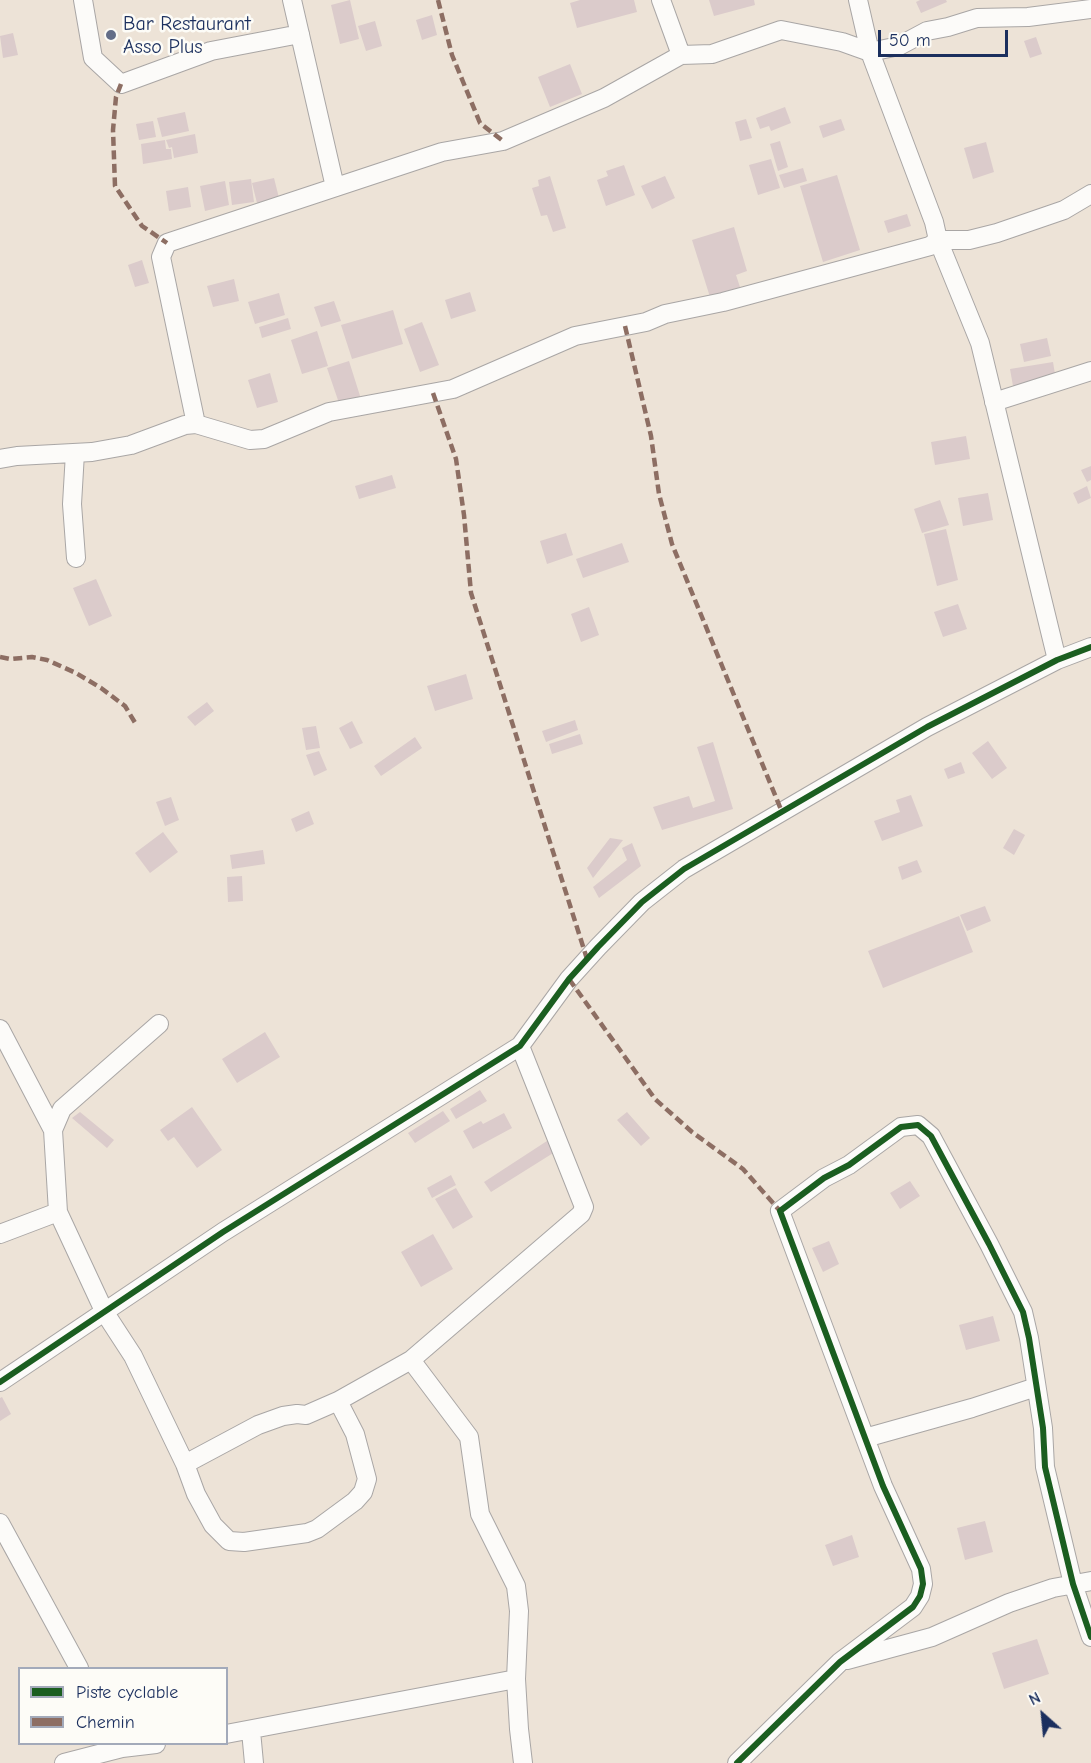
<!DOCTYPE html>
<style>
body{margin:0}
#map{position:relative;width:1091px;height:1763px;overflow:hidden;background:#ede3d7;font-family:"Comic Neue",sans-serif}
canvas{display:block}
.legend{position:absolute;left:18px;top:1667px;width:210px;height:78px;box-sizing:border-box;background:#fdfcf7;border:2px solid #a3aaba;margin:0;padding:8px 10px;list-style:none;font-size:18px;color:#1b2f5e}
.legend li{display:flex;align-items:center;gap:12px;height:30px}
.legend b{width:30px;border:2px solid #a3aaba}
.north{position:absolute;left:1013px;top:1685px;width:60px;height:60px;-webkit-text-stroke:4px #fdfcf7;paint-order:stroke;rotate:333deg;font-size:16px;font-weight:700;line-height:24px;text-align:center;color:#1b2f5e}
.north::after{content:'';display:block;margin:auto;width:21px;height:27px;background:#1b2f5e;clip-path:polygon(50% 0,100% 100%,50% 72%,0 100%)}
.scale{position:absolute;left:878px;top:30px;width:130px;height:27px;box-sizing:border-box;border:3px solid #1b2f5e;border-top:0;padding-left:8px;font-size:18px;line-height:21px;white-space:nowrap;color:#1b2f5e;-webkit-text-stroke:4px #fdfcf7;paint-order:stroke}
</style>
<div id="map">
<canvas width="1091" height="1763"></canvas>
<ul class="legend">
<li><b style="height:8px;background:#1b5e20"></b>Piste cyclable</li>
<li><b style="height:8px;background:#8d6e63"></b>Chemin</li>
</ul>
<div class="north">N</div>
<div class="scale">50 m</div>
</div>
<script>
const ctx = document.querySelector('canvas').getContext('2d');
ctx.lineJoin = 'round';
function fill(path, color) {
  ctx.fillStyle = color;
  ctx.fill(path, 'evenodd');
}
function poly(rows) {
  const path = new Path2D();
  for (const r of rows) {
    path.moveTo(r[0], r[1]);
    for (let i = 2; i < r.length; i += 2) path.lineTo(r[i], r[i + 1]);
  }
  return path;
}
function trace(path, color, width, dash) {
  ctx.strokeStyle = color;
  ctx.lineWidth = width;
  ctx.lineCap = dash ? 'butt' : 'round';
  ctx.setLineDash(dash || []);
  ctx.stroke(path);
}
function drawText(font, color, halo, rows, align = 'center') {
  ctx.font = font + ' "Comic Neue",sans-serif';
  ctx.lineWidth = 5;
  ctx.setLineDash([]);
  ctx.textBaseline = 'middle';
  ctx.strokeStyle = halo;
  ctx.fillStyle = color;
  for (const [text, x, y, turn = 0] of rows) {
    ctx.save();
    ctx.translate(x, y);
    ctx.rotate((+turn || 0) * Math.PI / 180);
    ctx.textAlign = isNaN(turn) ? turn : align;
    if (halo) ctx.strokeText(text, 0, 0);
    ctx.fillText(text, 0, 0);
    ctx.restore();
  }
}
fill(poly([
 [350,0,359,39,340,44,331,5],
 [580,0,634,0,637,12,577,28,570,3],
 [709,0,754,0,755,5,714,16],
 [920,0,946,0,947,2,921,13,916,2],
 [432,15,437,35,422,40,416,20],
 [375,21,382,46,366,51,358,26],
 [13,33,18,55,3,58,0,36],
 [1036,37,1042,54,1030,58,1024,41],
 [570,64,582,94,550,107,538,77],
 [785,107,791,123,771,131,769,126,760,129,756,118],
 [185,112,189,131,162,137,157,118],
 [746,119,752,138,740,141,735,122],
 [841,119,845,130,823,138,819,126],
 [153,121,156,137,139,140,136,124],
 [195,134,198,153,174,158,172,147,169,148,166,140],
 [165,140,166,149,171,149,172,159,143,164,141,144],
 [780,141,788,167,778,171,770,144],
 [986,142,994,172,973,179,964,148],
 [771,159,780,188,758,195,749,165],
 [624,165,635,195,606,206,597,180,608,176,606,171],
 [803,168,807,181,784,188,779,175],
 [837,175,860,250,823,262,800,186],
 [550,176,566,228,553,232,547,215,541,216,532,188,539,186,538,180],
 [665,176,675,198,652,209,641,186],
 [274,178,279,198,257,203,252,183],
 [251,179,254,202,232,205,229,182],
 [225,181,229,205,205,211,200,186],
 [188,187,191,207,169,211,166,191],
 [907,214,911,226,888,233,884,221],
 [734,227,747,271,736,275,740,287,710,297,692,240],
 [142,260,149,283,135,287,128,265],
 [234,279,239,301,213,307,207,286],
 [470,292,476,311,451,319,445,300],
 [279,293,285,315,255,324,248,302],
 [334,301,341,321,321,327,314,307],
 [393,310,403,344,352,359,341,325],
 [288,318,291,329,262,338,259,327],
 [422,322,439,365,420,372,404,329],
 [317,331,328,366,302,374,291,340],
 [1047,338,1051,356,1024,362,1020,344],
 [349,361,361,399,340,406,327,368],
 [1053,362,1056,380,1013,386,1010,369],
 [270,373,278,402,257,408,248,380],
 [966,436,970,459,935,465,931,442],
 [1091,466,1091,480,1087,482,1081,470],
 [392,475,396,488,359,499,355,486],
 [1087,486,1091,498,1078,504,1073,493],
 [988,493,993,520,963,526,958,498],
 [940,500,949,525,922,533,914,509],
 [946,529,958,580,937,586,924,534],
 [566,533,573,555,547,564,540,541],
 [622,543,629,562,583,578,576,559],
 [96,579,112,616,89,626,73,588],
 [958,604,967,629,943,637,934,612],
 [589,607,599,635,581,642,571,614],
 [466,674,473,699,435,711,427,686],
 [207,702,214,711,195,726,187,717],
 [575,720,578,730,546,742,542,731],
 [352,721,363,743,350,749,339,728],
 [316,726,320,748,306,750,302,728],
 [580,734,583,744,552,754,549,744],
 [415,737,422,748,381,776,374,766],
 [988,741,1007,768,992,779,972,753],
 [713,742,733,809,662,830,653,807,689,796,693,808,715,801,697,747],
 [319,751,327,770,314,776,306,755],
 [961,762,965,773,948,779,944,769],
 [911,795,923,826,882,841,874,821,900,812,896,800],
 [171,797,179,820,165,826,156,802],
 [309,811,314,824,296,832,291,819],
 [1014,829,1025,835,1014,855,1003,848],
 [163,832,178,852,150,873,135,853],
 [610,838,623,840,593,878,587,868],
 [632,843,641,866,599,898,593,887,627,860,622,848],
 [263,850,265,864,232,869,230,855],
 [917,860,922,872,902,880,898,867],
 [242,876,243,901,228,902,227,877],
 [985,906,991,921,967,931,960,915],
 [959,916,973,952,883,988,868,951],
 [265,1032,280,1057,237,1083,222,1059],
 [480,1090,487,1101,456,1119,450,1109],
 [192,1107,222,1150,197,1168,174,1137,168,1141,160,1130],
 [443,1111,450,1121,415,1143,408,1133],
 [80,1112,114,1140,107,1148,72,1118],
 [627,1112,650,1138,641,1146,617,1120],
 [504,1113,512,1128,473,1149,463,1131,481,1121,483,1124],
 [550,1139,558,1150,491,1192,484,1182],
 [451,1175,456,1185,432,1198,427,1188],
 [910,1181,920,1196,900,1209,890,1193],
 [456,1188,473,1217,453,1229,435,1199],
 [433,1234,453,1269,421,1287,401,1252],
 [829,1241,839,1264,823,1272,812,1248],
 [993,1316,1000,1341,966,1350,959,1325],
 [2,1397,11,1414,0,1421,0,1398],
 [985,1521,993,1552,965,1560,957,1528],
 [852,1535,859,1557,833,1566,825,1545],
 [1037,1639,1049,1674,1004,1689,992,1653]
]), '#dbcbcb');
const minor = poly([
 [83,0,93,58,121,84,211,51,300,34],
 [292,0,335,187],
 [661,0,681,55],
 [994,402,1091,371],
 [196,424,161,257,167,243,442,152,503,141,604,98,681,55,712,54,781,30,842,42,870,52,899,46,927,31,948,27,977,18,1028,17,1091,9],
 [75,453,72,504,76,558],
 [0,459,17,456,92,452,131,445,185,425,196,424,250,440,264,439,329,412,453,389,575,336,646,322,665,314,723,302,930,246,938,240,934,222,870,52,858,0],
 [1057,660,980,343,938,240,969,240,997,233,1064,210,1091,194],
 [159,1024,62,1109,53,1130,58,1212,105,1313,133,1356,185,1464,258,1425,283,1416,297,1414,306,1415,338,1401,355,1434,367,1479,363,1492,355,1501,317,1529,307,1533,244,1542,229,1541,213,1525,196,1494,185,1464],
 [0,1029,53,1130],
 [0,1234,58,1212],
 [411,1360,469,1437,480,1514,516,1586,519,1611,516,1679,519,1729,523,1763],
 [0,1382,223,1232,520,1046,569,979,598,947,642,902,684,869,927,727,1057,660,1091,647],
 [338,1401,411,1360,581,1214,584,1207,520,1046],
 [865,1438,972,1408,1036,1387],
 [0,1523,79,1668],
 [847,1660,932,1637,1009,1603,1053,1588,1091,1581],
 [251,1731,254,1763],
 [226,1734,516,1679],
 [64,1763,122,1748,156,1744],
 [737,1763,840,1662,913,1607,920,1596,923,1584,921,1569,883,1486,780,1211,824,1178,849,1165,901,1127,918,1125,931,1136,989,1244,1023,1312,1029,1338,1043,1428,1045,1467,1073,1584,1091,1637]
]);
trace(minor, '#a9a6a5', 20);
trace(minor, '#fcfbf9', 18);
trace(poly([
 [438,0,452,55,480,123,503,141],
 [121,84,116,97,113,130,115,186,142,226,167,243],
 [625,326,651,436,659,494,672,544,782,812],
 [433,393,456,459,464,515,471,593,587,959],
 [0,657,10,659,32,657,47,660,76,673,101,688,125,706,137,726],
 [569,979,655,1099,692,1132,743,1169,780,1211]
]), '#8d6e63', 4.5, [9, 4.5]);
trace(poly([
 [0,1382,223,1232,520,1046,569,979,598,947,642,902,684,869,927,727,1057,660,1091,647],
 [737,1763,840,1662,913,1607,920,1596,923,1584,921,1569,883,1486,780,1211,824,1178,849,1165,901,1127,918,1125,931,1136,989,1244,1023,1312,1029,1338,1043,1428,1045,1467,1073,1584,1091,1637]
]), '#1b5e20', 6);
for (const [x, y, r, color] of [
 [111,35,6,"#646e88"]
]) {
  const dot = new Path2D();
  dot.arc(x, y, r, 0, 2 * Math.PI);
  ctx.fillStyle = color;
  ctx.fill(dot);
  trace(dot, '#fdfcf7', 2);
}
drawText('20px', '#1b2f5e', '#fdfcf7', [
 ["Bar Restaurant",123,24],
 ["Asso Plus",123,47]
], 'left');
</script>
